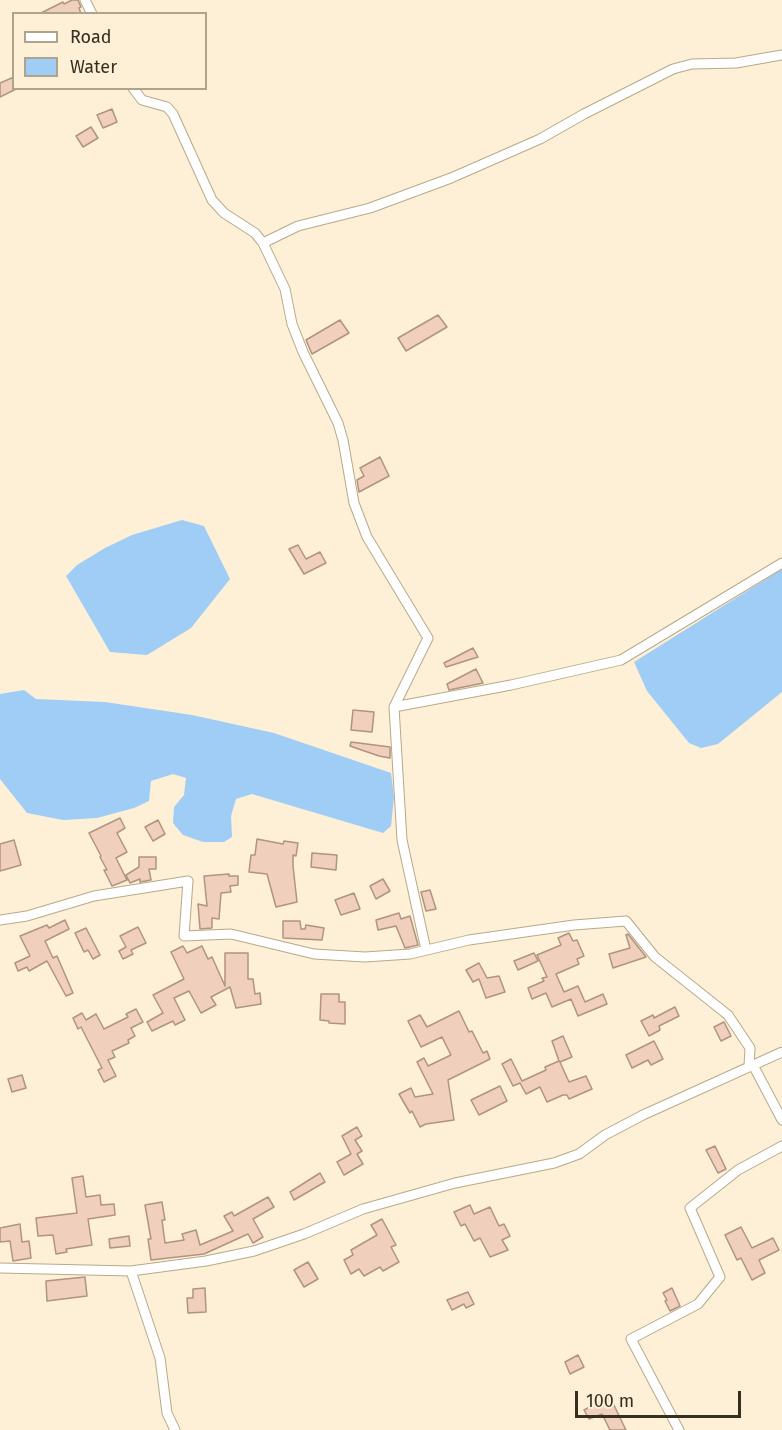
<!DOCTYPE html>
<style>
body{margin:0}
#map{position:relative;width:782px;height:1430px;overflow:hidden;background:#fdf0d6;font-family:"Fira Sans",sans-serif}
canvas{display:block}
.legend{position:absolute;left:12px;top:12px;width:195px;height:78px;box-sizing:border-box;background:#fdf0d6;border:2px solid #ada38e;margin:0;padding:8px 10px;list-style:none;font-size:18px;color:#352f22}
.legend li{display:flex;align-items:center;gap:12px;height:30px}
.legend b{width:30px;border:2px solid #ada38e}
.scale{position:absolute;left:575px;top:1391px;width:166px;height:27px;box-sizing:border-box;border:3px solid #352f22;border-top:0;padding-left:8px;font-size:18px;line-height:21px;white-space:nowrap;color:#352f22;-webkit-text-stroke:4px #fdf0d6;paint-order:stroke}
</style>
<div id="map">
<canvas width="782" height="1430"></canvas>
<ul class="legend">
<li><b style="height:8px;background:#fff"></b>Road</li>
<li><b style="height:16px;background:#9fcdf6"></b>Water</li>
</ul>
<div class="scale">100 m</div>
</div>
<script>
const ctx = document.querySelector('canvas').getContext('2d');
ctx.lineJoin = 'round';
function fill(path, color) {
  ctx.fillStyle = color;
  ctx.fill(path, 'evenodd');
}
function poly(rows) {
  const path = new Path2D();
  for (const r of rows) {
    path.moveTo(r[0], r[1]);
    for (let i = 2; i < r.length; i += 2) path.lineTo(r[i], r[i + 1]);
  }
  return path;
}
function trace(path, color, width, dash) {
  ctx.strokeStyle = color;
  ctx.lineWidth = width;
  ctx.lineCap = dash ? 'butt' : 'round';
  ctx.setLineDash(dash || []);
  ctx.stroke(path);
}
fill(poly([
 [182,520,204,526,230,579,191,628,147,655,110,652,66,576,77,565,105,548,132,535],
 [782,569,782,692,718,744,701,748,689,743,647,691,634,662],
 [24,690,36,699,105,702,192,715,274,733,391,773,394,797,391,826,383,833,252,794,236,799,231,816,232,837,224,842,203,842,183,835,173,823,174,807,184,795,186,778,173,774,151,781,149,801,134,808,97,818,63,820,27,813,0,779,0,694]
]), '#9fcdf6');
const building = poly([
 [72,0,78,0,81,7,79,8,81,14,39,14,63,2,64,4,72,0],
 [14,77,14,88,16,89,0,97,0,83,14,77],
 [112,109,117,122,103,128,97,115,112,109],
 [91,127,98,138,83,147,76,136,91,127],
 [438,315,447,327,406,351,398,338,438,315],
 [340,320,349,333,312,354,306,340,340,320],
 [380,457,389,476,359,492,357,480,364,476,360,468,380,457],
 [298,545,306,559,320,552,326,563,304,574,289,549,298,545],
 [473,648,478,657,446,667,444,663,473,648],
 [476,669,483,683,449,690,447,684,476,669],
 [353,710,374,712,372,732,351,730,353,710],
 [351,742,390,747,390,758,379,756,350,746,351,742],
 [120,818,125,828,117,833,127,852,116,858,127,880,112,886,104,870,107,870,100,857,101,856,89,833,120,818],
 [158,820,165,834,153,841,145,827,158,820],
 [257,839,283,844,284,841,298,843,296,856,293,855,293,866,297,902,276,907,267,874,249,872,251,855,255,855,257,839],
 [14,840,21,865,0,871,0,844,14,840],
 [312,853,337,855,336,870,311,867,312,853],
 [139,857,156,857,156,869,149,869,151,880,140,882,140,879,130,883,126,875,139,867,139,857],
 [229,874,229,876,238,876,238,885,230,886,231,892,221,893,219,919,212,918,212,928,200,929,198,904,207,906,204,876,229,874],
 [383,879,390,891,376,899,370,886,383,879],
 [430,890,436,909,426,911,421,892,430,890],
 [354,893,360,909,341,915,335,900,354,893],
 [399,913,401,919,410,916,418,945,405,948,396,926,378,930,376,920,399,913],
 [65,920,69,929,45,941,53,958,57,956,73,993,66,996,47,961,29,971,27,967,18,971,15,963,30,956,20,936,47,925,49,928,65,920],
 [283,921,300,921,301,929,305,929,306,925,324,928,322,940,283,938,283,921],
 [138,927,146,943,131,950,133,954,123,959,119,951,126,947,120,936,138,927],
 [86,928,100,955,93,959,88,950,84,952,75,933,86,928],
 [569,933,573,941,577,940,584,956,577,959,579,964,556,974,564,992,578,986,585,1002,603,994,607,1004,578,1016,571,999,552,1007,546,993,532,999,528,988,544,981,542,978,547,977,537,955,561,945,558,938,569,933],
 [628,934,646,957,613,968,609,954,630,948,626,935,628,934],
 [183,946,187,953,202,946,208,959,212,957,225,986,225,953,248,953,248,979,253,979,255,994,260,993,261,1004,236,1008,230,987,211,997,216,1005,201,1013,189,991,174,998,185,1020,175,1025,173,1021,152,1031,147,1022,163,1013,153,995,184,979,171,952,183,946],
 [534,953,538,961,518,970,514,961,534,953],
 [479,963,487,978,499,976,505,992,486,998,479,979,473,982,466,970,479,963],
 [321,994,339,994,339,1002,345,1002,345,1024,329,1023,329,1021,320,1020,321,994],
 [675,1007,679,1016,659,1026,660,1030,649,1036,641,1021,653,1015,654,1018,675,1007],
 [136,1009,143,1022,131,1028,135,1036,128,1040,129,1043,112,1051,115,1057,108,1060,116,1076,104,1082,98,1070,102,1068,81,1027,78,1029,73,1018,82,1013,86,1020,96,1014,104,1029,128,1017,126,1014,136,1009],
 [459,1011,469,1032,472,1031,483,1053,487,1051,490,1059,448,1080,454,1120,426,1124,420,1127,412,1111,410,1113,399,1094,411,1088,415,1097,433,1094,417,1062,424,1058,428,1066,451,1055,442,1037,421,1047,408,1021,420,1015,427,1027,459,1011],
 [724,1022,731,1036,721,1041,714,1027,724,1022],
 [563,1036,572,1057,560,1062,569,1082,586,1076,592,1089,569,1099,567,1095,563,1095,547,1102,540,1087,526,1094,520,1083,513,1086,502,1064,511,1059,522,1081,546,1070,545,1067,559,1061,552,1041,563,1036],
 [654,1041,663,1059,651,1065,648,1060,632,1068,626,1055,654,1041],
 [22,1075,26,1088,12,1092,8,1079,22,1075],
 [500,1086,507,1101,479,1115,471,1100,500,1086],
 [357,1127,362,1136,355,1140,362,1151,357,1154,363,1164,344,1175,337,1162,351,1154,342,1136,357,1127],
 [715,1146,726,1169,718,1173,706,1150,715,1146],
 [320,1173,325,1182,294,1200,290,1192,320,1173],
 [83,1176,86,1197,100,1195,101,1205,114,1204,115,1215,88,1219,92,1245,66,1249,67,1252,56,1254,53,1235,38,1236,36,1218,77,1213,72,1178,83,1176],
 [268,1197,274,1207,253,1219,263,1237,253,1243,248,1234,204,1254,151,1260,148,1239,151,1239,145,1205,162,1202,165,1220,162,1220,165,1243,184,1240,182,1234,196,1230,200,1245,233,1231,224,1216,232,1212,234,1216,268,1197],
 [470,1205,474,1214,490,1207,499,1226,504,1224,510,1236,502,1240,508,1250,490,1257,480,1238,474,1241,465,1224,461,1226,454,1212,470,1205],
 [382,1219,396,1245,391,1247,399,1262,383,1271,380,1267,364,1276,359,1269,351,1274,344,1260,353,1255,351,1250,377,1235,371,1225,382,1219],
 [20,1224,22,1242,29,1241,31,1258,13,1261,10,1241,0,1242,0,1228,20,1224],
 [741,1227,752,1248,773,1238,779,1250,759,1260,765,1273,752,1280,741,1258,737,1260,725,1235,741,1227],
 [129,1236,130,1246,110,1248,109,1239,129,1236],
 [308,1262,318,1279,304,1287,294,1270,308,1262],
 [85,1277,87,1296,47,1301,46,1281,85,1277],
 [205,1288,206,1312,188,1313,187,1298,193,1298,193,1289,205,1288],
 [672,1288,680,1306,670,1311,665,1301,667,1300,663,1293,672,1288],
 [468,1292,474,1304,466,1308,464,1304,452,1310,447,1300,468,1292],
 [578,1355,584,1367,570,1374,565,1362,578,1355],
 [610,1397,626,1430,610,1430,602,1414,589,1419,584,1410,610,1397]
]);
fill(building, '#f0d0bc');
trace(building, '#b19380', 1.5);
const minor = poly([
 [85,0,92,14],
 [133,88,142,100,167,107,173,114,212,200,224,213,255,233,263,243,285,289,292,324,303,352,338,423,343,440,354,503,367,537,428,638,394,707,402,840,426,950],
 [263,243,298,226,370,208,451,178,540,139,584,114,673,69,692,64,736,63,782,55],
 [394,707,511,685,621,660,782,563],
 [0,920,27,916,94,896,188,881,184,936,231,934,314,954,365,957,410,954,469,940,574,925,626,921,655,957,728,1015,750,1048,749,1066],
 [753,1065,782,1120],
 [0,1268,131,1271,206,1261,254,1251,304,1234,363,1209,455,1183,554,1163,579,1154,605,1135,643,1115,782,1052],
 [131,1271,160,1358,167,1413,175,1430],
 [679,1430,631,1339,698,1304,720,1277,690,1208,738,1170,782,1146]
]);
trace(minor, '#b8a98a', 11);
trace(minor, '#fff', 9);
</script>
